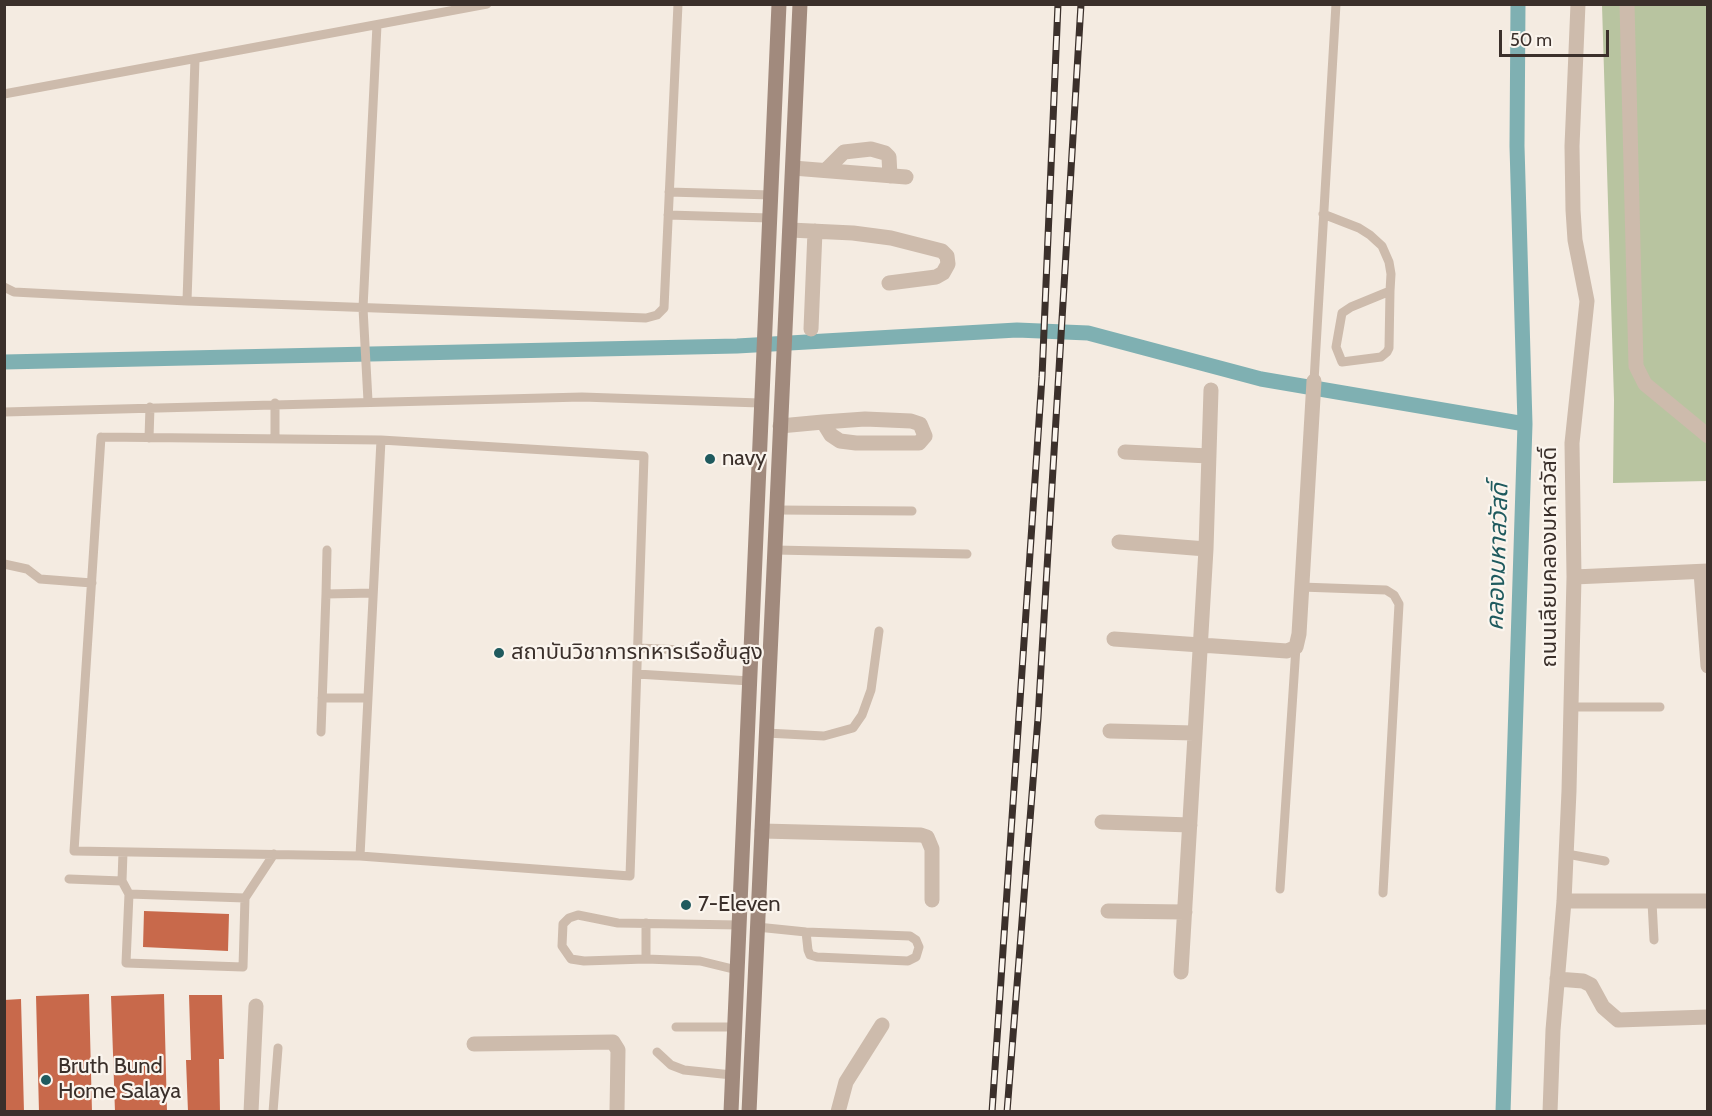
<!DOCTYPE html>
<meta charset="utf-8">
<style>
body{margin:0}
#map{position:relative;width:1712px;height:1116px;overflow:hidden;background:#f4ebe1;font-family:Cabin,sans-serif}
canvas{display:block}
.frame{position:absolute;inset:0;border:6px solid #3b302b;pointer-events:none}
.scale{position:absolute;left:1499px;top:30px;width:110px;height:27px;box-sizing:border-box;border:3px solid #3b302b;border-top:0;padding-left:8px;font-size:18px;line-height:21px;white-space:nowrap;color:#3b302b;-webkit-text-stroke:4px #fbf5ee;paint-order:stroke}
</style>
<div id="map">
<canvas width="1712" height="1116"></canvas>
<div class="frame"></div>
<div class="scale">50 m</div>
</div>
<script>
const ctx = document.querySelector('canvas').getContext('2d');
ctx.lineJoin = 'round';
function fill(path, color) {
  ctx.fillStyle = color;
  ctx.fill(path, 'evenodd');
}
function poly(rows) {
  const path = new Path2D();
  for (const r of rows) {
    path.moveTo(r[0], r[1]);
    for (let i = 2; i < r.length; i += 2) path.lineTo(r[i], r[i + 1]);
  }
  return path;
}
function trace(path, color, width, dash) {
  ctx.strokeStyle = color;
  ctx.lineWidth = width;
  ctx.lineCap = dash ? 'butt' : 'round';
  ctx.setLineDash(dash || []);
  ctx.stroke(path);
}
function drawText(font, color, halo, rows, align = 'center') {
  ctx.font = font + ' Cabin,"Noto Sans Thai",sans-serif';
  ctx.lineWidth = 4.5;
  ctx.setLineDash([]);
  ctx.textBaseline = 'middle';
  ctx.strokeStyle = halo;
  ctx.fillStyle = color;
  for (const [text, x, y, turn = 0] of rows) {
    ctx.save();
    ctx.translate(x, y);
    ctx.rotate((+turn || 0) * Math.PI / 180);
    ctx.textAlign = isNaN(turn) ? turn : align;
    if (halo) ctx.strokeText(text, 0, 0);
    ctx.fillText(text, 0, 0);
    ctx.restore();
  }
}
fill(poly([
 [1602,5,1707,5,1707,481,1613,483,1614,400]
]), '#b8c4a0');
trace(poly([
 [4,362,737,346,1017,330,1088,333,1261,379,1525,424],
 [1503,1112,1525,424,1517,146,1518,4]
]), '#7fb0b2', 15);
fill(poly([
 [144,911,229,914,228,951,143,947],
 [89,994,92,1112,39,1112,36,996],
 [164,994,167,1112,115,1112,111,996],
 [189,995,222,995,224,1059,219,1059,220,1112,188,1112,186,1060,191,1060],
 [21,999,24,1112,4,1112,4,1000]
]), '#c8694b');
trace(poly([
 [4,94,487,4],
 [669,192,771,195],
 [1323,214,1359,228,1370,235,1382,246,1389,262,1391,274,1390,291,1389,348,1387,352,1381,357,1342,362,1336,347,1342,313,1351,307,1390,291],
 [668,215,770,218],
 [4,287,14,292,187,301,646,318,657,315,664,308,678,4],
 [187,301,195,59],
 [1314,381,1336,4],
 [368,401,363,308,377,25],
 [4,412,582,397,760,403],
 [101,437,381,440,644,456,630,876,360,856,74,851,101,437],
 [149,438,150,407],
 [275,438,275,403],
 [777,510,912,511],
 [775,550,967,554],
 [4,564,27,569,40,579,92,583],
 [1301,587,1386,590,1394,595,1399,604,1383,893],
 [326,594,327,550],
 [638,648,751,653],
 [637,674,750,681],
 [322,698,368,698],
 [1571,707,1660,707],
 [321,732,326,594,373,593],
 [766,733,824,736,853,728,862,715,871,690,879,631],
 [123,852,122,881,129,894,126,963,243,967,245,898,274,854],
 [1567,854,1605,861],
 [360,856,381,440],
 [69,879,122,881],
 [1280,889,1296,647],
 [129,894,245,898],
 [1652,902,1654,940],
 [757,927,806,932,910,936,916,940,919,947,916,957,908,961,817,957,810,955,808,950,806,932],
 [646,959,646,923],
 [737,970,700,961,646,959,584,961,571,959,562,946,563,924,569,918,578,915,618,923,739,925],
 [676,1027,734,1027],
 [657,1052,671,1065,684,1070,732,1075],
 [273,1112,278,1048]
]), '#cdbbac', 9);
trace(poly([
 [1627,4,1636,366,1645,384,1708,436],
 [793,168,906,177],
 [826,170,844,152,871,149,885,153,889,157,890,176],
 [790,230,853,233,891,238,942,251,947,256,948,264,943,273,936,277,889,283],
 [811,329,815,231],
 [780,426,823,422,865,419,911,421,920,424,925,436,919,443,856,443,840,441,831,435,823,422],
 [1125,452,1209,456],
 [1119,542,1206,549],
 [1701,572,1708,666],
 [1574,577,1708,571],
 [1114,639,1287,651,1296,647,1299,634,1314,381],
 [1110,731,1194,733],
 [1102,822,1190,825],
 [762,831,921,835,927,837,932,849,932,900],
 [1564,901,1708,901],
 [1108,911,1185,912],
 [1181,972,1206,549,1211,390],
 [1557,979,1583,981,1591,985,1603,1007,1618,1020,1708,1017],
 [474,1044,613,1042,618,1050,617,1112],
 [251,1112,256,1006],
 [838,1112,846,1082,882,1025],
 [1550,1112,1553,1030,1564,901,1569,791,1574,577,1572,443,1587,301,1575,240,1573,210,1572,146,1578,4]
]), '#cdbbac', 15);
trace(poly([
 [731,1112,779,4],
 [749,1112,800,4]
]), '#a18a7d', 15);
const rail = poly([
 [992,1112,1042,377,1058,4],
 [1007,1112,1038,718,1081,4]
]);
trace(rail, '#3b302b', 7);
trace(rail, '#fbf5ee', 4.5, [14]);
for (const [x, y, r, color] of [
 [710,459,6,"#1f5a5e"],
 [499,653,6,"#1f5a5e"],
 [686,905,6,"#1f5a5e"],
 [46,1080,6,"#1f5a5e"]
]) {
  const dot = new Path2D();
  dot.arc(x, y, r, 0, 2 * Math.PI);
  ctx.fillStyle = color;
  ctx.fill(dot);
  trace(dot, '#fbf5ee', 2);
}
drawText('22px', '#3b302b', '#fbf5ee', [
 ["navy",722,459],
 ["สถาบันวิชาการทหารเรือชั้นสูง",511,653],
 ["7-Eleven",698,905],
 ["Bruth Bund",58,1067],
 ["Home Salaya",58,1092]
], 'left');
drawText('22px', '#3b302b', '#fbf5ee', [
 ["ถนนเลียบคลองมหาสวัสดิ์",1550,557,-90]
]);
drawText('italic 24px', '#1f5a5e', '#fbf5ee', [
 ["คลองมหาสวัสดิ์",1498,557,-88]
]);
</script>
